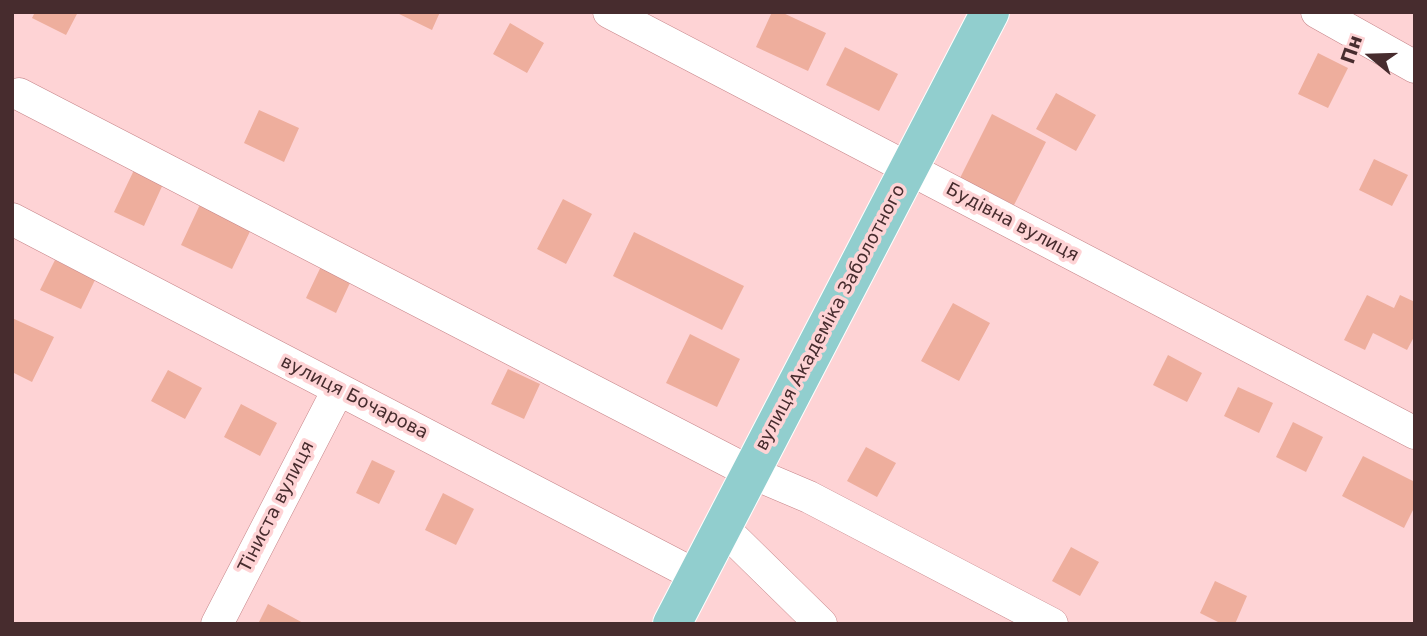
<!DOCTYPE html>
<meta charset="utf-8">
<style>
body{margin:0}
#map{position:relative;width:1427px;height:636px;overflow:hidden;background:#fed3d5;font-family:"DejaVu Sans",sans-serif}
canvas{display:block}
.frame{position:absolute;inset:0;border:14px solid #472c2e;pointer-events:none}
.north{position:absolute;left:1336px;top:21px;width:70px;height:70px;-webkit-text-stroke:5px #fed3d5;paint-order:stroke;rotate:289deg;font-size:19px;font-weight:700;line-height:28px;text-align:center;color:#472c2e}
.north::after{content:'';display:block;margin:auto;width:24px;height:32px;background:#472c2e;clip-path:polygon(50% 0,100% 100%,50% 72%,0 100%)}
</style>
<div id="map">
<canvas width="1427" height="636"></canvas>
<div class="frame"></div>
<div class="north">Пн</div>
</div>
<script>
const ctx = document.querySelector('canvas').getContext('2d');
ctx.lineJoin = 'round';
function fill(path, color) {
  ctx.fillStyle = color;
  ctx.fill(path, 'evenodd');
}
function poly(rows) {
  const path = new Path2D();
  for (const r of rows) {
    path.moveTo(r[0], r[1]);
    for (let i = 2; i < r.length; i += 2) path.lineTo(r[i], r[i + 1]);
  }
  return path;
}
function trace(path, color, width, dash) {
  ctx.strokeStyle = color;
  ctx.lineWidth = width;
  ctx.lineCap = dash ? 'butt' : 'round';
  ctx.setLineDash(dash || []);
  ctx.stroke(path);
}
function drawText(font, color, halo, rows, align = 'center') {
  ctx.font = font + ' "DejaVu Sans",sans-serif';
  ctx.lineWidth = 7;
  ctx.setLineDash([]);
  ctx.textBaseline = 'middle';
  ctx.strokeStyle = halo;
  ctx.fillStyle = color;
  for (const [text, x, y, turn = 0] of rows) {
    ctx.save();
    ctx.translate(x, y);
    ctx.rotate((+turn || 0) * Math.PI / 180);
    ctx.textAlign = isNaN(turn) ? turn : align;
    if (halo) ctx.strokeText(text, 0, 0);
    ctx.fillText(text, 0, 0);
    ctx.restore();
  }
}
fill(poly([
 [35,12,78,12,66,35,32,18],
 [395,12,440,12,432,30],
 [772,12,781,12,826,33,808,71,756,47],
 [510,23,544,43,527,73,493,54],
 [845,47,898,74,879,111,826,85],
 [1318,53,1348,68,1328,108,1298,94],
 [1056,93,1096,115,1076,151,1036,129],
 [259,110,299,128,284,162,244,143],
 [992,114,1046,142,1014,205,960,178],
 [1374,159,1408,175,1392,206,1359,190],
 [135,168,164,182,144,226,114,212],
 [204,196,255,221,232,269,181,245],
 [563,199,592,214,566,264,537,249],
 [634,232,744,286,722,330,613,276],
 [325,258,355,272,336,313,306,298],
 [55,260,95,280,81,309,40,290],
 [1367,295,1394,308,1400,295,1415,302,1415,335,1407,350,1373,333,1365,350,1344,340],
 [953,303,990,323,959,381,921,361],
 [12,318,54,337,32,382,12,372],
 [690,334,740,359,717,407,666,383],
 [1168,355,1202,373,1187,402,1153,385],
 [508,369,540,384,524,419,491,404],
 [168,370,202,388,185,419,151,401],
 [1238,387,1273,403,1259,433,1224,416],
 [241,404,277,423,260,456,224,437],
 [1293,422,1323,437,1306,472,1276,457],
 [866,447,896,463,877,497,847,481],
 [1363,456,1415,482,1415,506,1404,528,1342,496],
 [372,460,395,471,379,504,356,493],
 [443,493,474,509,456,545,425,530],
 [1071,547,1099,562,1080,596,1052,581],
 [1215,581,1247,596,1235,624,1222,624,1200,613],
 [268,604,305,624,258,624]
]), '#eeae9d');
const minor = poly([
 [609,12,1415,433],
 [1317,12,1415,67],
 [19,94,750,472,809,497,1052,624],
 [12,219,697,576],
 [722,527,821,624],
 [217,624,338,390]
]);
const major = poly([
 [672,624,990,12]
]);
trace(minor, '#c68589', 33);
trace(major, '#fff', 40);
trace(minor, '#fff', 32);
trace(major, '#91cece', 38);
drawText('18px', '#472c2e', '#fed3d5', [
 ["Будівна вулиця",1012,223,28],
 ["вулиця Академіка Заболотного",831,318,-62],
 ["вулиця Бочарова",354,398,27],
 ["Тіниста вулиця",277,507,-63]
]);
</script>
